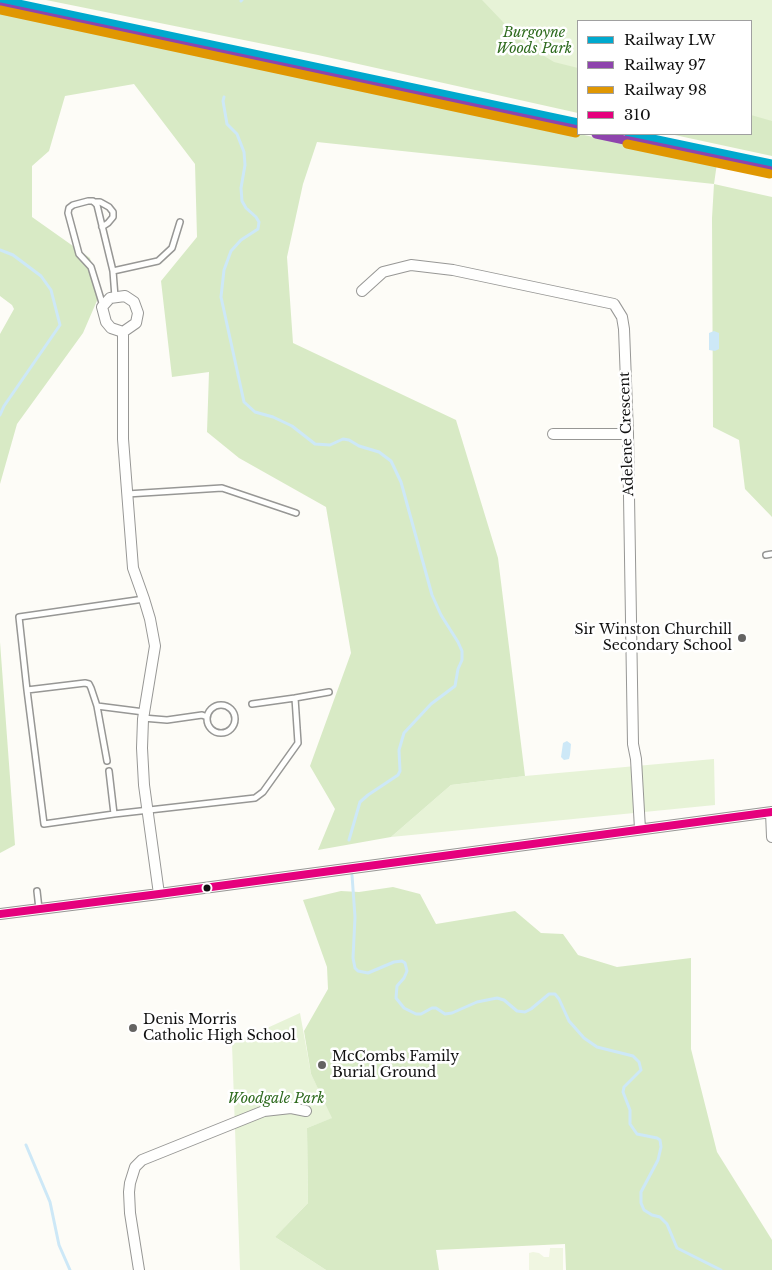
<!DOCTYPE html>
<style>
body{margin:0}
#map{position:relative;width:772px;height:1270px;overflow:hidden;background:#fdfcf7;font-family:"Libre Baskerville",serif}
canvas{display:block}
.legend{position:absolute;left:577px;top:20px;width:175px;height:115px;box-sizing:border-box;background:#fff;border:1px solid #a0a0a0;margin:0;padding:6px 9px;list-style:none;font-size:15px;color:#111}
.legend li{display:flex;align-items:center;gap:10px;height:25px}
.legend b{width:25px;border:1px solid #a0a0a0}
</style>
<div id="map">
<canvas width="772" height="1270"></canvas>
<ul class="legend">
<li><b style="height:6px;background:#00a9ce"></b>Railway LW</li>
<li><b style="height:6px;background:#8e44ad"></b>Railway 97</li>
<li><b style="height:6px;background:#e09702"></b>Railway 98</li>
<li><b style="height:6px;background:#e5007d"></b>310</li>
</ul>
</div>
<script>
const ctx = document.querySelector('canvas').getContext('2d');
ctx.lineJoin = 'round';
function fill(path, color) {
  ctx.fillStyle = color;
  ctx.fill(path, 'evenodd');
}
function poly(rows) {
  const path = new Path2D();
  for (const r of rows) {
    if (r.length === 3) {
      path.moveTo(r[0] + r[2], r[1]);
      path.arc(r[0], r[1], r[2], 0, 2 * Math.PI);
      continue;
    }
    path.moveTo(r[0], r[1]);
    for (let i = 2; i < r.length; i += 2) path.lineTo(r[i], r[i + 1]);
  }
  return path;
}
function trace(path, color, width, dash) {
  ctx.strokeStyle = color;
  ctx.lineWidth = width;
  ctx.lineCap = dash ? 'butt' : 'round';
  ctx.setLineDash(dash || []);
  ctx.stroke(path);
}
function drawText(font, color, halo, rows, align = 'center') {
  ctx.font = font + ' "Libre Baskerville",serif';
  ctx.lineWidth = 5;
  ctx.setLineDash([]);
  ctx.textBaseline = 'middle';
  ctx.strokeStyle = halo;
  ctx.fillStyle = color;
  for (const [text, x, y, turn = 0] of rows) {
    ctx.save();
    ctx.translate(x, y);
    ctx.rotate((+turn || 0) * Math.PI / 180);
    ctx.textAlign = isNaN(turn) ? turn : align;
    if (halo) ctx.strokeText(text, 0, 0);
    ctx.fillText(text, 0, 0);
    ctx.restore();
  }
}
fill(poly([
 [116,0,772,0,772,128,751,124,751,21,578,21,578,91],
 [714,759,715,805,391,837,451,785,525,776],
 [300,1013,311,1074,333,1118,307,1128,308,1203,275,1237,326,1270,240,1270,232,1044]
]), '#e7f3d7');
fill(poly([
 [46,0,482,0,523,43,554,62,578,68,578,113,318,55],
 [0,12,717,163,714,184,772,197,772,517,745,489,739,440,713,427,712,218,714,184,317,142,303,184,287,257,293,343,456,420,498,558,525,776,451,785,391,837,318,850,335,809,310,766,351,653,326,507,239,458,207,432,209,372,172,377,161,281,197,237,195,164,134,84,65,96,49,151,32,166,32,217,90,258,99,296,83,333,17,424,0,484,0,334,14,309,12,305,0,296],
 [751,115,772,121,772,156,670,134,751,134],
 [0,642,15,845,0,853],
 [393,887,420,894,436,924,515,911,541,933,563,934,578,955,617,967,691,958,691,1049,717,1152,772,1240,772,1270,566,1270,565,1244,436,1250,439,1270,326,1270,275,1237,308,1203,307,1128,332,1118,311,1074,304,1031,328,989,327,967,303,900,341,891,359,892]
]), '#d8eac5');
fill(poly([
 [550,1248,563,1248,563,1270,529,1270,529,1253,533,1252,539,1253,544,1257,549,1257]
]), '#f0f6e1');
fill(poly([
 [714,331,719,333,719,349,715,351,709,350,709,333],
 [567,741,571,744,570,755,569,759,564,760,561,757,563,743]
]), '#cde8f7');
trace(poly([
 [241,1,242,0],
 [224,97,223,101,227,124,237,134,244,152,245,165,241,188,242,201,246,208,256,217,259,222,258,229,241,240,231,251,224,270,221,297,244,402,255,412,273,417,292,426,315,444,330,445,343,439,349,440,359,446,379,452,391,461,401,482,432,595,441,615,458,642,462,651,462,660,458,669,455,686,431,704,404,733,399,750,400,771,398,775,368,795,360,802,349,840],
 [0,250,13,255,41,276,51,290,60,325,4,406,0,415],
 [352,875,355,917,353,958,355,968,358,971,368,973,394,962,402,961,405,963,407,971,404,978,397,986,396,998,404,1008,416,1014,421,1014,432,1008,436,1008,445,1014,452,1013,477,1002,497,998,504,1000,517,1011,525,1012,531,1009,549,994,555,994,559,999,569,1021,584,1038,597,1047,633,1056,639,1062,641,1070,624,1087,623,1092,630,1110,630,1124,637,1134,657,1138,660,1140,661,1147,658,1160,641,1192,641,1203,644,1210,652,1215,660,1217,667,1224,677,1248,721,1270],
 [26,1145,50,1202,59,1245,70,1270]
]), '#cde8f7', 3);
const lane = poly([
 [94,202,100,202,109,207,113,212,113,217,108,223,102,227],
 [113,271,158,261,172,248,180,222],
 [103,306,91,267,79,254,68,213,69,208,73,205,88,201,93,201,97,205,113,271,115,297],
 [127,494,222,488,296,513],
 [766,555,772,554],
 [144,599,19,617,27,690,85,683,89,684,91,688,97,706,144,712],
 [27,690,44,824,114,814,255,798,263,792,298,743,295,698,329,692],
 [252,704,295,698],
 [221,719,14],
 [97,706,107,761],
 [143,718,167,720,202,715,207,717],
 [109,771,114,814],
 [37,891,39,909]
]);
const street = poly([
 [362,291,383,272,411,265,453,270,614,304,622,317,624,329,628,434,633,744,636,759,640,829],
 [123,332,111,328,106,322,102,307,110,298,125,296,134,302,138,313,136,323,123,332,123,439,133,568,144,599,150,619,155,646,143,719,142,748,144,785,159,894],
 [553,434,628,434],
 [771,812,772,837],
 [0,914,159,894,772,812],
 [139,1270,130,1213,129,1192,130,1183,135,1167,142,1160,264,1111,291,1108,306,1111]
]);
trace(lane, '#979795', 8);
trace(street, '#979795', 12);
trace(lane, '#fffffe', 5);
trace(street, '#fffffe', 10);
trace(poly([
 [0,914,159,894,772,812]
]), '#e5007d', 8);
trace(poly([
 [0,0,578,123],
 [629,134,772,164]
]), '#00a9ce', 9);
trace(poly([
 [0,7,578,130],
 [596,134,772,171]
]), '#8e44ad', 9);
trace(poly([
 [0,10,576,133],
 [627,144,770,174]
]), '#e09702', 9);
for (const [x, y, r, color] of [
 [742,638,5,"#646362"],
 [207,888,4.5,"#111"],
 [133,1028,5,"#646362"],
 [322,1065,5,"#646362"]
]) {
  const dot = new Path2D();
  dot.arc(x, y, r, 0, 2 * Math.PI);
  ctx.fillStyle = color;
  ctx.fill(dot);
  trace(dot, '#fff', 2);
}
drawText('italic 14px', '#2f6b1f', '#fff', [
 ["Burgoyne",534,33],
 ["Woods Park",534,49],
 ["Woodgale Park",276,1099]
]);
drawText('14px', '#111', '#fff', [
 ["Adelene Crescent",627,434,-92]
]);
drawText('14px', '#111', '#fff', [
 ["Sir Winston Churchill",732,630,"right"],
 ["Secondary School",732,646,"right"],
 ["Denis Morris",143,1020],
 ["Catholic High School",143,1036],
 ["McCombs Family",332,1057],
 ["Burial Ground",332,1073]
], 'left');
</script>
